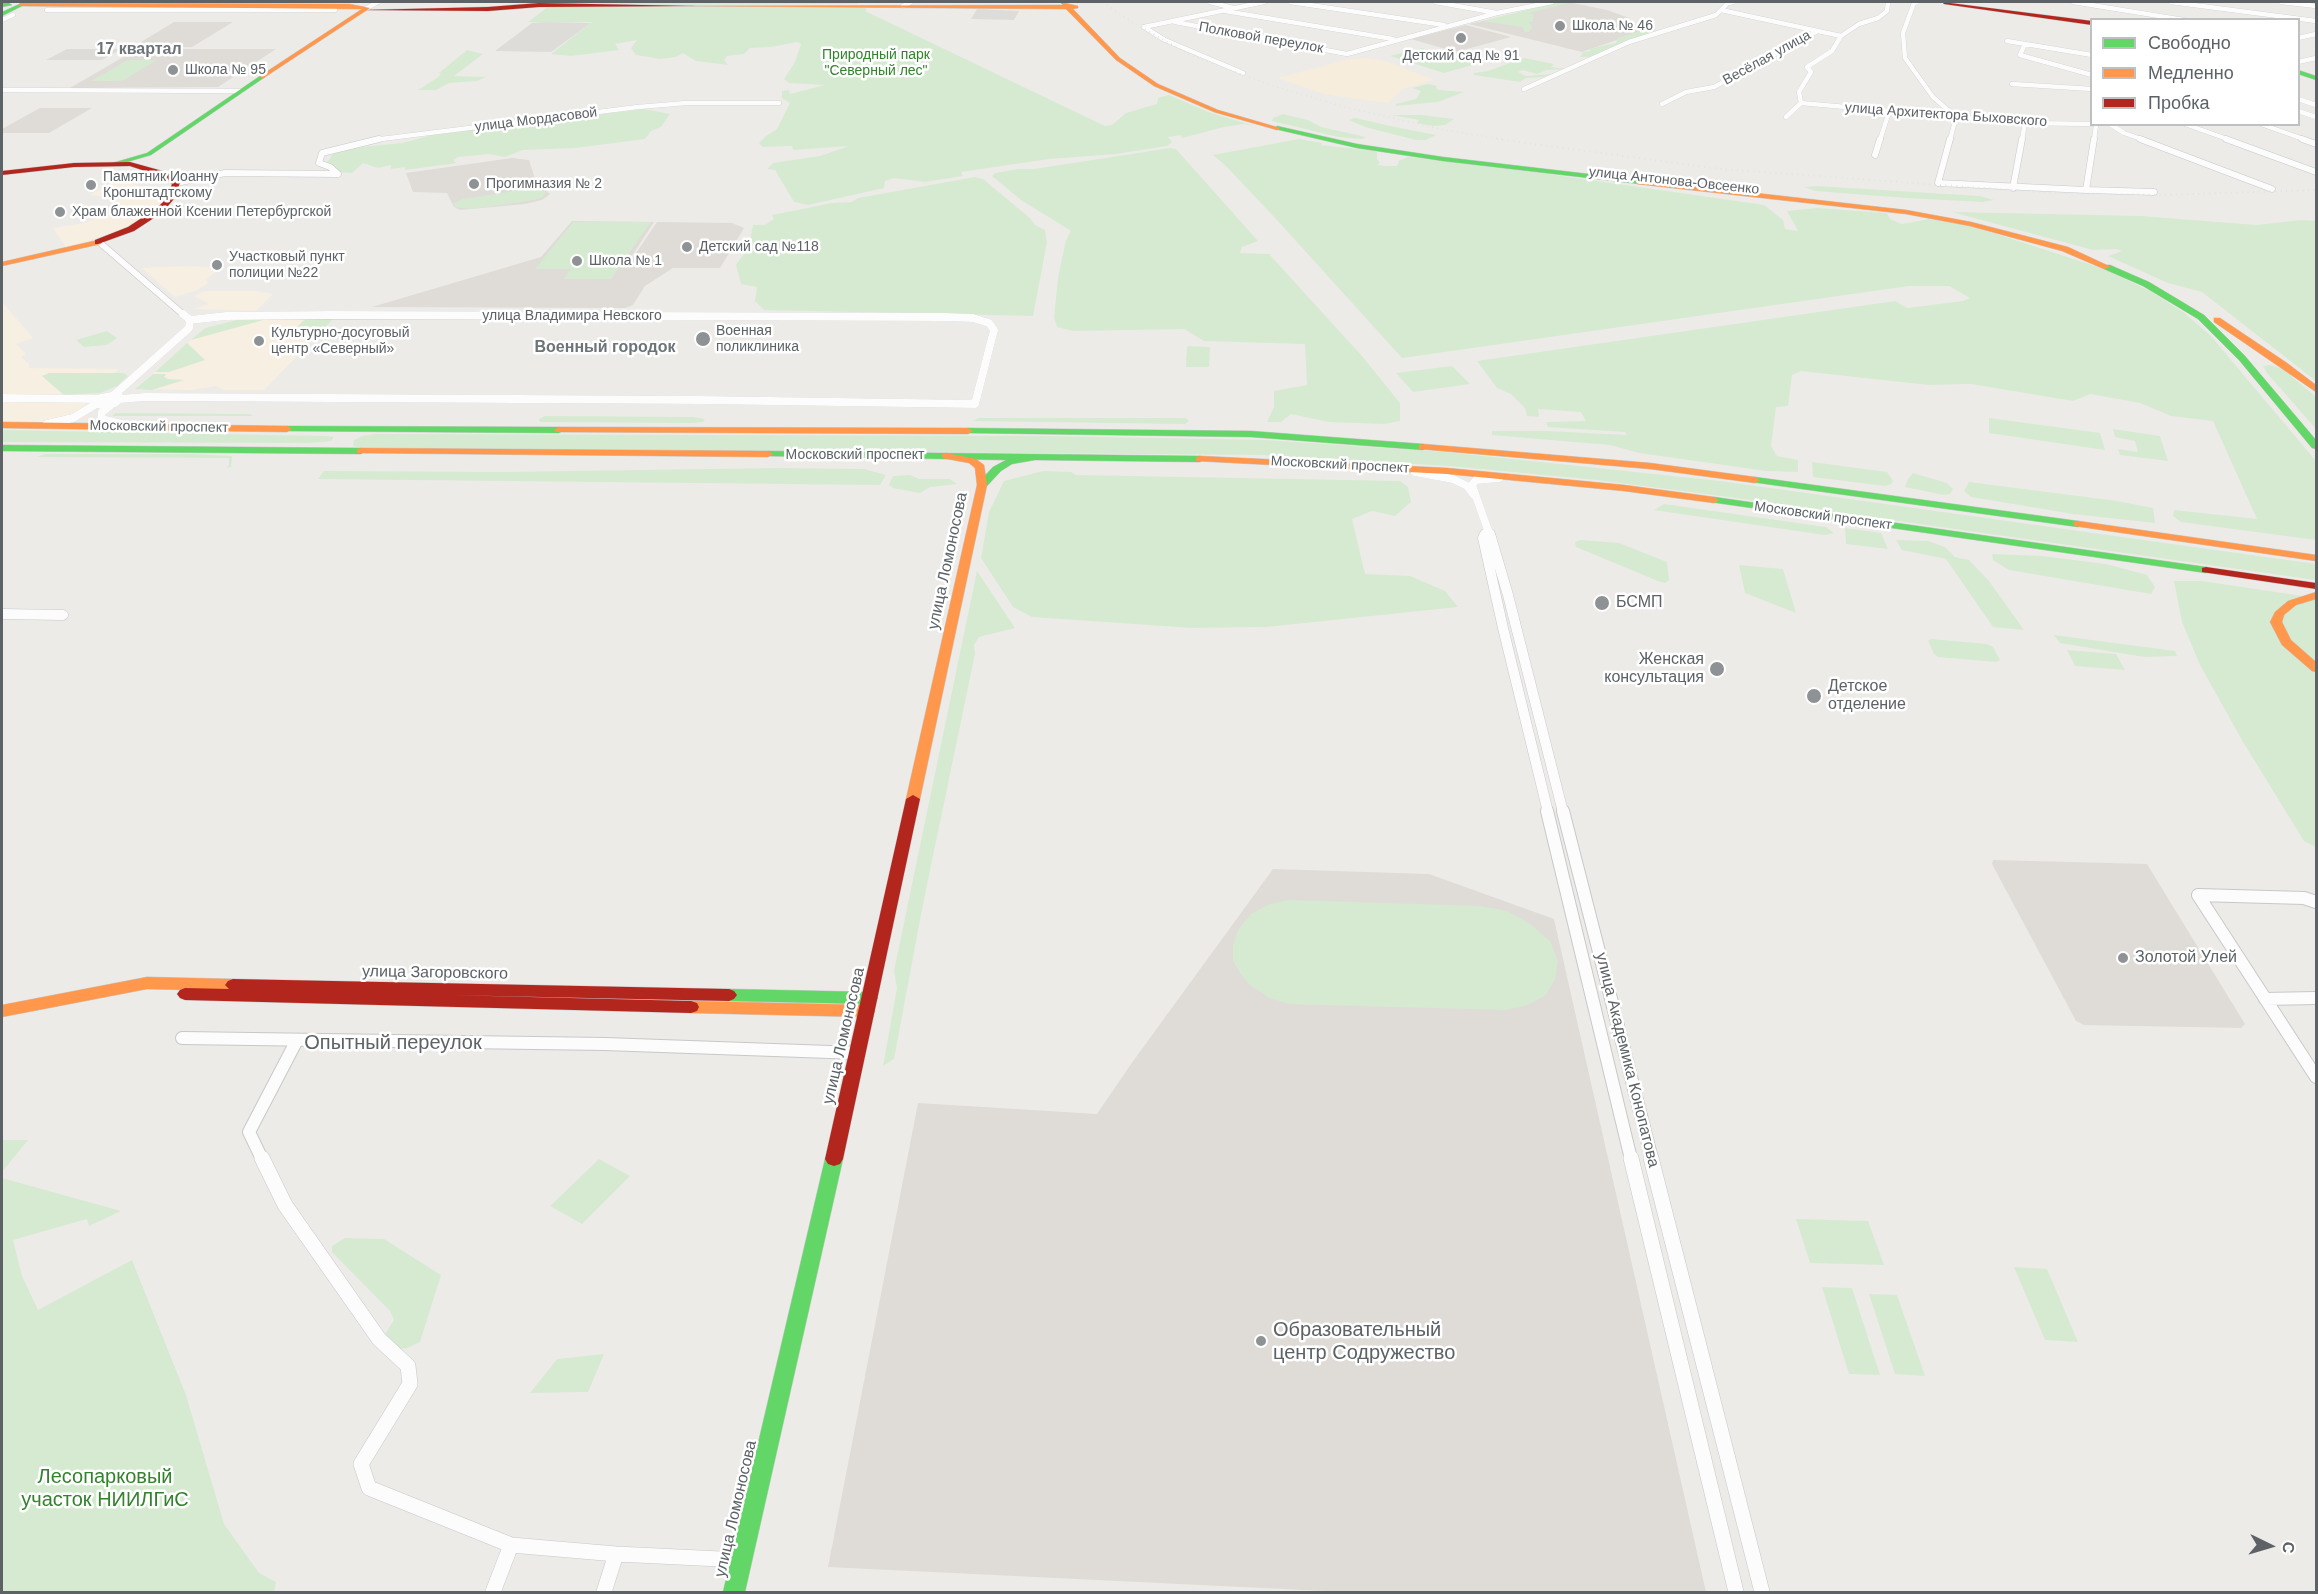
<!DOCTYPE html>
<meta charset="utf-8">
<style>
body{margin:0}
#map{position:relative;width:2318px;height:1594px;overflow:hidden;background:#edebe8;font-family:Helvetica,sans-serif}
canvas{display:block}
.frame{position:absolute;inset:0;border:3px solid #5c6266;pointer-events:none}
.legend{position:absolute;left:2090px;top:18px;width:210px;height:108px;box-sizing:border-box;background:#fff;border:2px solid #bec0c2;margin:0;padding:8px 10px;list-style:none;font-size:18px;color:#5c6266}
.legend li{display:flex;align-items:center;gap:12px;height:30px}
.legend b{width:30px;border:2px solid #bec0c2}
.north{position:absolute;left:2240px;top:1516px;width:60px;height:60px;-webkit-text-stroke:4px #fff;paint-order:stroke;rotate:95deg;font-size:16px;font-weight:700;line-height:24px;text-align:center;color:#5c6266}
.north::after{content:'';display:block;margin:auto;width:21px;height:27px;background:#5c6266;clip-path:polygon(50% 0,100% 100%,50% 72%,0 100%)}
</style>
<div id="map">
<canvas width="2318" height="1594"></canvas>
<div class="frame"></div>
<ul class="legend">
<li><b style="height:8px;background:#63d668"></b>Свободно</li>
<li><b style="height:8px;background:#ff974d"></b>Медленно</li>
<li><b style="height:8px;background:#b3261e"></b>Пробка</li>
</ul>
<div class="north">С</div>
</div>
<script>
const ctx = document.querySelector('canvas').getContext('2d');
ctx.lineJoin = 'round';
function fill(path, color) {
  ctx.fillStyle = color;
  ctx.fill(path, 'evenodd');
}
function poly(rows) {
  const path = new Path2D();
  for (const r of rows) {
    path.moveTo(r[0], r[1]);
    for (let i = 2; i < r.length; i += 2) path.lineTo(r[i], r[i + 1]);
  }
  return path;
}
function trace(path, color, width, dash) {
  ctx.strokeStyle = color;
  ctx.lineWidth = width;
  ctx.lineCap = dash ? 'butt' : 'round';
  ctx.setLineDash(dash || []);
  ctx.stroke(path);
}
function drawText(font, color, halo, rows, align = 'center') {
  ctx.font = font + ' Helvetica,sans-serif';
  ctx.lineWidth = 5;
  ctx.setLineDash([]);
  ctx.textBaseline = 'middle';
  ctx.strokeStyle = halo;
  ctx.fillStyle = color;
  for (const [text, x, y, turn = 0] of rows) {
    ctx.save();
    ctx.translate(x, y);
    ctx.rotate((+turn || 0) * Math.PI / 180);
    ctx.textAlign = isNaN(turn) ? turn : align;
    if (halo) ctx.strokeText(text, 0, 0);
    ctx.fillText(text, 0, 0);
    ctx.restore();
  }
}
fill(poly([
 [120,179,149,190,162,200,154,210,135,221,137,224,90,240,90,242,66,247,53,228,85,223,105,215,113,208,113,203,106,197,90,195,115,180],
 [189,266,220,268,206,280,208,283,197,290,175,297,142,268],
 [205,291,256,291,273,294,256,311,193,309,209,304,194,296],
 [2,302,33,338,16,344,26,354,21,357,29,364,29,368,119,369,92,393,85,401,86,407,71,418,53,423,2,423],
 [240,319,333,319,264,390,224,390,216,386,192,390,135,389,205,328]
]), '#f7efe1');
fill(poly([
 [977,9,1019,11,1014,20,971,19],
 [547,22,591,23,551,52,495,51,532,23,530,23],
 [67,49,122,49,102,60,46,60]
]), '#dedcd9');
fill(poly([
 [1568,2,1607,10,1629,18,1623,22,1652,28,1582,52,1469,24],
 [174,22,233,22,192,47,131,48],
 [1466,25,1511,37,1456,52,1411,39],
 [137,49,276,49,218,87,70,88],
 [40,108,92,108,49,133,2,133,2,129],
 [512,158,529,160,536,182,550,194,542,200,525,204,460,210,454,207,447,193,413,192,406,173],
 [572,221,654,222,624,268,626,268,657,222,732,223,744,228,720,268,673,268,645,286,633,305,625,308,372,307,541,257],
 [1993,860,2147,864,2245,1024,2241,1028,2084,1025,2076,1021,1992,864],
 [1273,869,1429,874,1554,919,1706,1592,1345,1592,828,1567,918,1103,1097,1114,1131,1064]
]), '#dfdcd7');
fill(poly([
 [557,2,856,2,858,4,665,5],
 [1558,2,1568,3,1529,13,1534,15,1532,22,1526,22,1530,23,1532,28,1528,32,1524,32,1523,27,1483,21],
 [549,6,862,7,867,9,865,11,1105,126,1112,125,1126,113,1157,104,1158,98,1169,95,1211,113,1258,127,1244,124,1224,127,1182,138,1181,135,1168,137,1172,142,1167,146,1116,154,1049,159,961,172,963,176,925,182,894,178,885,181,884,188,808,205,794,202,775,170,767,169,773,163,820,156,849,146,793,150,792,146,763,147,759,143,766,136,777,129,790,103,782,98,782,91,789,90,790,94,825,85,789,83,784,79,795,62,801,44,797,42,771,47,750,48,744,54,727,56,724,60,728,65,696,61,683,53,676,57,660,59,636,55,631,48,637,40,615,44,619,50,571,56,551,54,592,22,528,22],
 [1589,19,1615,21,1656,29,1652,35,1588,57,1580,57,1583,52,1591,51,1589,49,1616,43,1618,38,1643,30,1623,26,1610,26,1610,24,1580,23],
 [1422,48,1476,64,1444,73,1390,56],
 [467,50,483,54,454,76,486,77,477,81,449,83,436,90,418,90,437,78,441,74,439,73],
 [1524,58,1554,64,1551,67,1567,69,1547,70,1537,74,1523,70,1518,72,1526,76,1551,74,1544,77,1526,78,1520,82,1474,75,1474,73,1488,71],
 [128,60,157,60,122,81,91,81],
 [1428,84,1437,86,1436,88,1439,90,1464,92,1438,102,1395,106,1396,104,1416,99,1421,91,1412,88],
 [644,109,670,114,661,127,651,131,645,139,575,148,523,150,505,157,490,154,458,157,453,160,457,163,405,170,405,167,391,169,391,165,378,168,363,163,352,173,339,172,326,164,334,152,352,148,402,143,432,135],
 [1283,114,1308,120,1321,127,1366,137,1362,139,1338,137,1272,121,1273,118],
 [1391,115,1421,115,1454,119,1445,125,1433,126,1417,123,1419,120],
 [1355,118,1395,127,1436,135,1426,140,1416,140,1365,127,1349,120],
 [1299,139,1322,143,1321,145,1374,151,1377,152,1377,159,1380,163,1377,165,1385,166,1397,166,1399,161,1408,157,1541,173,1764,205,1783,220,1785,229,1798,231,1787,211,1817,208,1887,213,1890,219,1902,224,1929,219,1965,225,2003,236,2104,269,2150,291,2183,312,2210,335,2316,461,2316,540,2181,522,2173,516,2174,510,2257,519,2213,421,2171,416,2140,403,2090,394,2073,401,1971,384,1929,385,1801,371,1792,375,1788,406,1776,407,1771,446,1777,456,1798,460,1798,472,1767,471,1639,453,1610,445,1492,435,1492,431,1546,431,1627,435,1625,432,1548,427,1546,422,1586,421,1581,412,1538,409,1539,417,1527,416,1525,408,1511,394,1497,388,1477,361,1895,301,1907,308,1963,301,1970,298,1949,286,1909,286,1402,358,1276,219,1225,165,1213,155],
 [1170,148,1176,149,1258,241,1242,247,1240,253,1269,254,1362,356,1400,403,1400,421,1385,424,1329,422,1291,414,1281,422,1267,422,1274,407,1274,391,1307,385,1305,344,1204,341,1184,329,1073,331,1057,327,1054,318,1058,278,1066,240,1071,231,1021,200,992,176,995,173,1018,169,1034,169],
 [975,177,983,179,1030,218,1035,225,1045,230,1047,242,1033,316,764,310,755,301,757,287,741,284,736,265,748,248,753,225,765,225,774,219,772,215,832,203,852,202,858,198],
 [1817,186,1980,196,1994,200,1983,202,1906,198,1815,191,1804,187],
 [528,189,540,189,546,192,543,197,534,200,473,209,455,207,454,203,463,199],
 [1952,212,2141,216,2256,225,2301,220,2316,221,2316,381,2202,292,2168,283,2108,256,2122,251,2116,249,2093,250],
 [573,222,651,222,611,279,564,279,571,269,535,269],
 [240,319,267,319,191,340,205,328],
 [305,319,333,319,314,339,297,327],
 [107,331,117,338,107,345,84,347,76,340],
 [187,343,205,360,169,372,155,372],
 [1187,346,1210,347,1209,367,1186,367],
 [2270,365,2283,369,2316,397,2316,429,2267,373,2263,366],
 [1452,366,1470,384,1413,392,1396,373],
 [49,373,124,373,128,376,117,386,100,393,64,395,42,376],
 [153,374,166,374,164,377,168,379,184,380,152,390,135,389],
 [116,413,250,414,253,416,112,416],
 [545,416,693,417,705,419,703,422,690,423,540,422,539,419],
 [978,418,1186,418,1189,421,1185,424,973,421],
 [1989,418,2100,433,2105,450,1989,433],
 [2113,429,2160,436,2168,461,2120,455,2118,449,2138,452,2135,441,2115,437],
 [2,430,326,436,334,437,331,441,311,443,2,442],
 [375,434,1044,436,1265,440,1446,452,1720,481,2316,564,2316,580,1721,496,1597,480,1449,466,1263,455,362,448,353,446,354,440,362,436],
 [46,454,192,454,232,456,231,467,226,468,229,465,229,458,36,457],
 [1812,462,1887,472,1893,481,1891,484,1885,486,1813,477],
 [778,468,864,469,886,475,880,485,318,479,324,471,501,472],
 [1043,471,1071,472,1076,475,1400,481,1408,487,1411,502,1395,516,1372,511,1352,519,1365,574,1410,576,1445,591,1458,607,1266,627,1193,628,1032,617,1013,607,981,558,989,512,1004,481],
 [1913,473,1947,483,1953,489,1950,494,1944,495,1905,487,1908,479],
 [910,475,919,479,950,479,957,484,930,487,920,493,893,488,889,485,893,476],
 [1969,482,2117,501,2153,508,2155,523,2073,514,1971,497,1964,491],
 [1664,504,1826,527,1834,533,1824,535,1654,510],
 [1845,528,1881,533,1888,549,1846,544],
 [1581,540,1619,543,1667,562,1669,580,1665,583,1658,581,1576,547,1575,542],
 [1896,540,1928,541,1945,547,1955,557,1969,560,1989,581,2024,630,1993,627,1946,559,1902,550],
 [1992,554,2042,556,2106,564,2147,575,2155,587,2151,594,2009,570,1993,560],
 [1739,565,1783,569,1796,613,1745,593],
 [977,571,1015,628,979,637,974,645,975,654,923,904,894,1059,883,1066,897,988,894,971],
 [2174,581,2202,581,2316,598,2316,847,2304,841,2243,742,2200,665,2182,622],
 [2054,635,2175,651,2177,656,2144,657,2060,643],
 [1931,639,1987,644,1993,647,2000,660,1996,662,1938,657,1934,654,1928,641],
 [2067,650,2116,654,2125,670,2075,666],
 [1288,900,1480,906,1507,911,1530,924,1550,941,1558,961,1555,979,1546,995,1527,1005,1506,1010,1289,1004,1268,997,1249,984,1240,973,1233,960,1233,946,1238,930,1251,914,1270,904],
 [2,1140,28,1140,2,1172],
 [599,1159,630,1176,582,1224,550,1206],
 [2,1178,121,1211,89,1226,87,1219,13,1240,22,1276,38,1310,132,1260,186,1395,224,1524,259,1573,276,1582,274,1592,2,1592],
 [1796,1219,1868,1221,1884,1265,1810,1263],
 [345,1238,384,1239,441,1275,420,1342,407,1348,400,1349,385,1334,394,1320,390,1311,332,1252,332,1246],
 [2014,1267,2047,1269,2078,1342,2045,1340],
 [1822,1287,1852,1288,1880,1375,1849,1374],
 [1869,1294,1897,1295,1925,1376,1895,1374],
 [604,1354,588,1392,530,1393,557,1359]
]), '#d6ead1');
fill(poly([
 [1365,58,1386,61,1434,80,1402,89,1388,103,1324,94,1278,78,1346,60]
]), '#f6eddc');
const streetFar5 = poly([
 [1210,2,1233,8],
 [1290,2,1444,25],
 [1435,2,1497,13,1552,2],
 [1917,2,1914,3,1903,33,1905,58,1933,97,1956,117,1950,140],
 [2073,2,2184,20],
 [2171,2,2316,21],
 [2281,2,2316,6],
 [903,6,911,2],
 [367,8,378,2],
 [47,10,335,10],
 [1721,10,1841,36],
 [1225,11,1393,39],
 [2,20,13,15],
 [1175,22,1347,54,1497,13],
 [1144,27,1264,2],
 [1144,27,1165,40,1243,73],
 [2298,38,2316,34],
 [2007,41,2092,55],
 [2025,44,2020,55,2092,75],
 [2298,62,2316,58],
 [2012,84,2092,89],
 [1524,89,1629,42,1716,15,1728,3,1734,2],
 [2,90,241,91],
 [2298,99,2316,105],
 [1801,103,2025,123,2092,124],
 [1662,104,1686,92,1714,87,1816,32],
 [2298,111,2316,117],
 [1786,117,1801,103,1799,92,1811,72,1807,67,1832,51,1841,36,1859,24,1878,18,1887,11,1888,2],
 [2110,124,2124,133,2144,140],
 [2185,124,2230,140],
 [2261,124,2306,140],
 [373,140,638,107,686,103,779,103],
 [1880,140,1889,112],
 [2022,140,2025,123],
 [2094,140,2096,125]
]);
const streetFar4 = poly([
 [1950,139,1938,183,2086,190],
 [2094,139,2086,190,2154,192],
 [2140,139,2272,189],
 [2226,139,2316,172],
 [2302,139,2316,144],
 [1875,155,1880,139],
 [338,174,330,167,319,163,322,153,379,139],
 [176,183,225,173,337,174],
 [2013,188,2022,139],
 [99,242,185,316],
 [252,316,561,316]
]);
const streetFar3 = poly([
 [183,314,190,320],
 [114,395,189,328,190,320],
 [117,395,121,398,115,403,104,405,95,403,101,398,117,395],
 [2,398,98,399],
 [120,399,145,397,701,400,975,404,994,330,989,323,973,318,945,317,331,315,226,316,190,320],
 [111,405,102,412,101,419,122,424],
 [47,424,73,418,96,404],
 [1415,472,1453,479,1467,486,1474,495],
 [1484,536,1488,530],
 [1490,536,1472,485,1476,480,1499,478]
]);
const streetFar2 = poly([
 [1485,534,1483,538,1503,628,1548,812],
 [1490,534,1508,595,1563,812],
 [2,614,63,615]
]);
const streetFar1 = poly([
 [1547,811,1631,1159],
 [1563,811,1652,1159],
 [2198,895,2316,1077],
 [2198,895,2304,898,2316,902],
 [2265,999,2316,998],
 [182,1038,605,1044,858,1053],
 [262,1159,249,1132,297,1040]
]);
const street = poly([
 [262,1158,285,1205,379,1339,408,1366,410,1384,361,1464,369,1488,511,1545,616,1554,741,1560],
 [1631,1158,1736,1592],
 [1651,1158,1762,1592],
 [493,1592,511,1545],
 [604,1592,616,1554]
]);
const fast = poly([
 [24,2,30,2,2,16,2,12,24,2],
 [2,3,9,3,12,5,2,7,2,3],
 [2298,70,2316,76,2316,80,2298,74,2298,70],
 [260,76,265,77,151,155,113,166,109,164,147,153,260,76],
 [1277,126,1357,144,1443,157,1640,180,1644,182,1640,184,1443,161,1357,148,1275,129,1277,126],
 [2104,265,2110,265,2149,282,2204,315,2245,356,2316,440,2316,449,2312,448,2239,360,2198,319,2143,286,2104,269,2104,265],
 [287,426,559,427,564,430,559,433,284,431,282,429,287,426],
 [968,428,1251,431,1423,444,1428,447,1423,450,1251,437,965,433,965,429,968,428],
 [2,445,361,448,366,451,361,454,2,451,2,445],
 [768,451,1200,456,1205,459,1200,462,1035,460,1012,464,1001,471,986,487,982,488,977,485,978,483,993,467,1006,460,764,456,764,452,768,451],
 [1755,477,2078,521,2083,524,2078,527,1751,482,1750,480,1755,477],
 [1714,497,2206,567,2212,570,2206,573,1710,502,1710,498,1714,497],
 [729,989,870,992,875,994,878,998,875,1002,870,1004,729,1001,724,999,721,995,724,991,729,989],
 [834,1152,840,1154,843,1159,745,1592,723,1592,825,1159,828,1154,834,1152]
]);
const slow = poly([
 [1060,2,1078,6,1078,8,1073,9,1120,58,1158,84,1218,110,1280,128,1277,130,1214,112,1154,86,1116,60,1066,9,689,6,1063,5,1060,2],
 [20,3,349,4,370,8,262,79,260,76,362,9,18,6,20,3],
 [1640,180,1906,210,1971,222,2068,247,2111,267,2104,269,2062,251,1970,226,1906,214,1637,184,1636,182,1640,180],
 [98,240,102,242,101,244,2,266,2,262,98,240],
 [2214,318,2220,318,2287,363,2316,385,2316,392,2214,322,2214,318],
 [2,422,287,426,292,429,287,432,2,428,2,422],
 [559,427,968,428,973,431,968,434,556,432,554,430,559,427],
 [1423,444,1650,463,1755,477,1760,480,1755,483,1650,469,1419,449,1419,445,1423,444],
 [361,448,768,451,773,454,768,457,357,453,357,449,361,448],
 [946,453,976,459,984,465,987,485,920,799,913,803,906,799,977,485,975,468,969,463,942,458,942,454,946,453],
 [1200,456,1447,468,1624,485,1714,497,1719,500,1714,503,1624,491,1447,474,1196,461,1196,457,1200,456],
 [2078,521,2316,555,2316,561,2074,526,2074,522,2078,521],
 [2316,592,2316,599,2296,605,2284,615,2282,622,2291,640,2316,662,2316,672,2312,671,2282,645,2270,622,2275,612,2288,601,2316,592],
 [147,977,233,979,238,981,241,985,238,989,233,991,147,989,2,1017,2,1005,147,977],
 [691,1001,867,1005,873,1007,875,1011,873,1015,867,1017,691,1013,685,1011,683,1007,685,1003,691,1001]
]);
const jam = poly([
 [1942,2,2092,21,2092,25,1944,4,1942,2],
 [539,3,695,6,539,7,488,11,363,10,488,7,539,3],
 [130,162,166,172,180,183,173,200,163,212,134,231,98,244,95,244,95,240,128,227,157,208,166,199,172,184,160,176,130,166,74,167,2,175,2,171,74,163,130,162],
 [2206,567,2316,583,2316,589,2202,572,2202,568,2206,567],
 [913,795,920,799,843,1159,840,1164,834,1166,828,1164,825,1159,906,799,913,795],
 [233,979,729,989,734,991,737,995,734,999,729,1001,448,995,691,1001,697,1003,699,1007,697,1011,691,1013,185,1000,180,998,177,994,180,990,185,988,229,989,225,985,228,981,233,979]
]);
trace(streetFar5, '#c8c8c9', 5);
trace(streetFar4, '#c8c8c9', 7);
trace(streetFar3, '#c8c8c9', 8);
trace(streetFar2, '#c8c8c9', 11);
trace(streetFar1, '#c8c8c9', 14);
trace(street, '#c8c8c9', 16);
trace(fast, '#c9caca', 1);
trace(slow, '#c9caca', 1);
trace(jam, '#c9caca', 1);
trace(streetFar5, '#fcfcfc', 4.5);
trace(streetFar4, '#fcfcfc', 6);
trace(streetFar3, '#fcfcfc', 8);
trace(streetFar2, '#fcfcfc', 10);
trace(streetFar1, '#fcfcfc', 12);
trace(street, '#fcfcfc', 15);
fill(fast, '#63d668');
fill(slow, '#ff974d');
fill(jam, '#b3261e');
trace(poly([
 [1103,2,1132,22,1194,57,1277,87,1345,107,1445,130,1506,140]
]), '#e3e2e3', 1.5, [1, 4]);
trace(poly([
 [1497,139,1721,169,2051,193,2161,195,2316,190]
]), '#e3e2e3', 2, [1, 4.5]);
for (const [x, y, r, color] of [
 [1560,26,6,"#8f9294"],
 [1461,38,6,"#8f9294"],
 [173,70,6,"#8f9294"],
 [474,184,6,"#8f9294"],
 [91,185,6,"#8f9294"],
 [60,212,6,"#8f9294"],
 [687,247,6,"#8f9294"],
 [577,261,6,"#8f9294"],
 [217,265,6,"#8f9294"],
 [703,339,8,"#8f9294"],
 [259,341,6,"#8f9294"],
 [1602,603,8,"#8f9294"],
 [1717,669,8,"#8f9294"],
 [1814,696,8,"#8f9294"],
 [2123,958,6,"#8f9294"],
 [1261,1341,6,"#8f9294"]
]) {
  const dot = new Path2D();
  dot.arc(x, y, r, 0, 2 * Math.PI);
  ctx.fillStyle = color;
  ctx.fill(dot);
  trace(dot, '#fff', 2);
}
drawText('14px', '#5c6266', '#fff', [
 ["Школа № 46",1572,26],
 ["Детский сад № 91",1461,56,"center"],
 ["Школа № 95",185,70],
 ["Памятник Иоанну",103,177],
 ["Кронштадтскому",103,193],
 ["Прогимназия № 2",486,184],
 ["Храм блаженной Ксении Петербургской",72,212],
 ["Детский сад №118",699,247],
 ["Участковый пункт",229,257],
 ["полиции №22",229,273],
 ["Школа № 1",589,261],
 ["Военная",716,331],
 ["поликлиника",716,347],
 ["Культурно-досуговый",271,333],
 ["центр «Северный»",271,349]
], 'left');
drawText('14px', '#5c6266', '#fff', [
 ["Полковой переулок",1261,38,10],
 ["Весёлая улица",1767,58,-29],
 ["улица Архитектора Быховского",1946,115,4],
 ["улица Мордасовой",536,120,-7],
 ["улица Антонова-Овсеенко",1674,181,6],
 ["улица Владимира Невского",572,316],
 ["Московский проспект",159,427,1],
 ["Московский проспект",855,455],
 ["Московский проспект",1340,465,3],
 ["Московский проспект",1823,516,8]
]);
drawText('14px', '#33832e', '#fff', [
 ["Природный парк",876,55],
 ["\"Северный лес\"",876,71]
]);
drawText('bold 16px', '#6d7478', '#fff', [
 ["17 квартал",139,50],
 ["Военный городок",605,348]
]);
drawText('16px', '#5c6266', '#fff', [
 ["улица Ломоносова",948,561,-78],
 ["улица Загоровского",435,973,1],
 ["улица Ломоносова",844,1036,-77],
 ["улица Академика Конопатова",1627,1060,76],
 ["улица Ломоносова",736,1509,-77]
]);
drawText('16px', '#5c6266', '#fff', [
 ["БСМП",1616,603],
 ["Женская",1704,660,"right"],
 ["консультация",1704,678,"right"],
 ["Детское",1828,687],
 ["отделение",1828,705],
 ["Золотой Улей",2135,958]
], 'left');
drawText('20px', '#5c6266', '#fff', [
 ["Опытный переулок",393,1043]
]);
drawText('20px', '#5c6266', '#fff', [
 ["Образовательный",1273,1330],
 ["центр Содружество",1273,1353]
], 'left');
drawText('20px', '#33832e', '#fff', [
 ["Лесопарковый",105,1477],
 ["участок НИИЛГиС",105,1500]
]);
</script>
